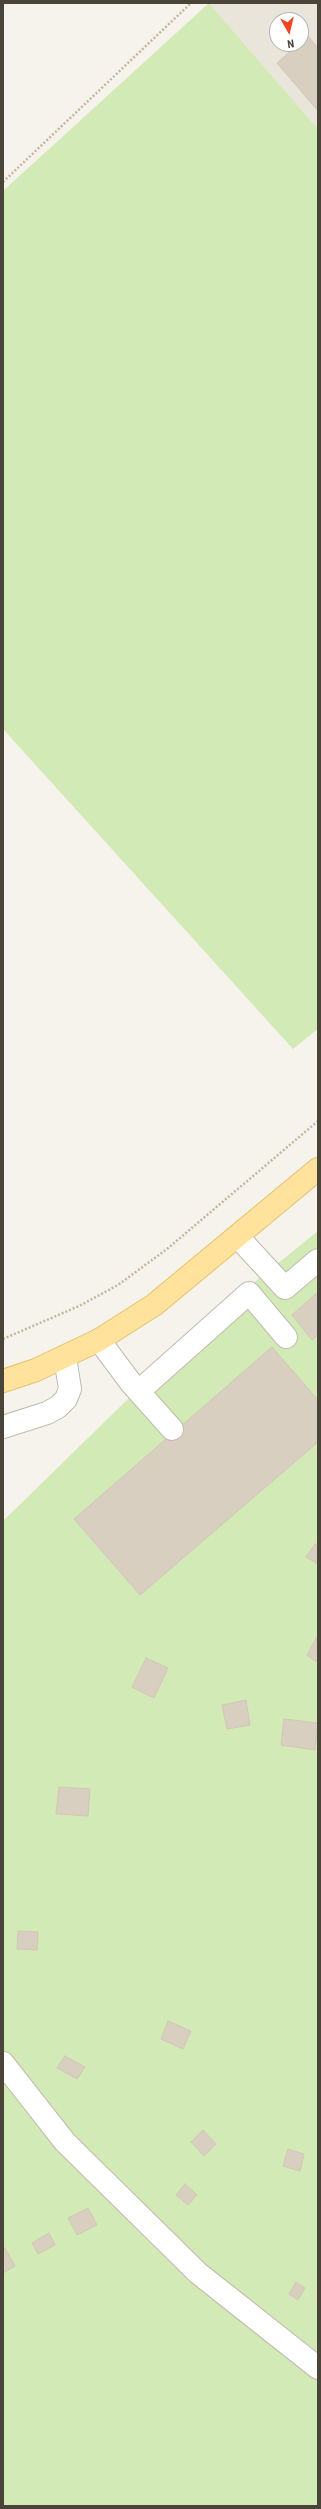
<!DOCTYPE html>
<style>
body{margin:0}
#map{position:relative;width:321px;height:2509px;overflow:hidden;background:#f6f3ec;font-family:"Roboto Condensed",sans-serif}
canvas{display:block}
.frame{position:absolute;inset:0;border:4px solid #4b4439;pointer-events:none}
.north{position:absolute;left:269px;top:12px;width:40px;height:40px;box-sizing:border-box;background:#fff;border:1px solid #b7b4b0;border-radius:50%;rotate:172deg;font-size:11px;font-weight:700;line-height:16px;text-align:center;color:#4b4439}
.north::after{content:'';display:block;margin:auto;width:14px;height:18px;background:#fc3f1d;clip-path:polygon(50% 0,100% 100%,50% 72%,0 100%)}
</style>
<div id="map">
<canvas width="321" height="2509"></canvas>
<div class="frame"></div>
<div class="north">N</div>
</div>
<script>
const ctx = document.querySelector('canvas').getContext('2d');
ctx.lineJoin = 'round';
function fill(path, color) {
  ctx.fillStyle = color;
  ctx.fill(path, 'evenodd');
}
function poly(rows) {
  const path = new Path2D();
  for (const r of rows) {
    path.moveTo(r[0], r[1]);
    for (let i = 2; i < r.length; i += 2) path.lineTo(r[i], r[i + 1]);
  }
  return path;
}
function trace(path, color, width, dash) {
  ctx.strokeStyle = color;
  ctx.lineWidth = width;
  ctx.lineCap = dash ? 'butt' : 'round';
  ctx.setLineDash(dash || []);
  ctx.stroke(path);
}
fill(poly([
 [209,3,318,3,318,129],
 [277,20,301,20,301,44,277,44]
]), '#eae5da');
fill(poly([
 [209,3,318,129,318,1029,293,1049,3,729,3,191],
 [318,1231,318,2506,3,2506,3,1521,215,1314]
]), '#d2eab5');
const building = poly([
 [308,36,318,48,318,111,277,63,308,36],
 [318,1292,318,1335,312,1340,292,1315,318,1292],
 [272,1347,318,1400,318,1442,140,1595,74,1519,272,1347],
 [315,1544,318,1546,318,1564,306,1557,315,1544],
 [318,1635,318,1661,315,1661,307,1655,318,1635],
 [146,1658,168,1668,154,1698,132,1687,146,1658],
 [246,1700,250,1725,227,1729,222,1705,246,1700],
 [284,1719,318,1723,315,1750,281,1745,284,1719],
 [59,1787,90,1789,88,1816,56,1814,59,1787],
 [18,1931,38,1932,37,1950,17,1949,18,1931],
 [168,2021,191,2031,183,2049,161,2039,168,2021],
 [65,2056,85,2067,77,2079,57,2068,65,2056],
 [203,2130,216,2144,204,2156,191,2142,203,2130],
 [288,2149,304,2154,300,2171,283,2166,288,2149],
 [185,2184,197,2195,188,2205,176,2195,185,2184],
 [88,2208,97,2225,77,2235,68,2218,88,2208],
 [49,2233,55,2245,38,2254,32,2243,49,2233],
 [5,2248,15,2266,3,2273,3,2249,5,2248],
 [296,2282,305,2288,298,2300,289,2294,296,2282]
]);
fill(building, '#d8cfc1');
trace(building, '#d3c7b4', 1);
const minor = poly([
 [238,1237,285,1288,318,1260],
 [99,1340,131,1383,172,1429],
 [139,1391,249,1293,286,1337],
 [3,1427,47,1413,58,1407,66,1399,70,1389,65,1357],
 [3,2063,65,2142,198,2273,318,2368]
]);
const major = poly([
 [3,1381,36,1370,99,1340,154,1305,318,1169]
]);
trace(minor, '#c2bbae', 24);
trace(major, '#e6c16a', 24);
trace(poly([
 [3,182,191,3],
 [3,1339,79,1306,118,1285,167,1249,318,1121]
]), '#c4b79f', 2.5, [2, 2]);
trace(minor, '#fff', 22);
trace(major, '#ffe39c', 22);
</script>
